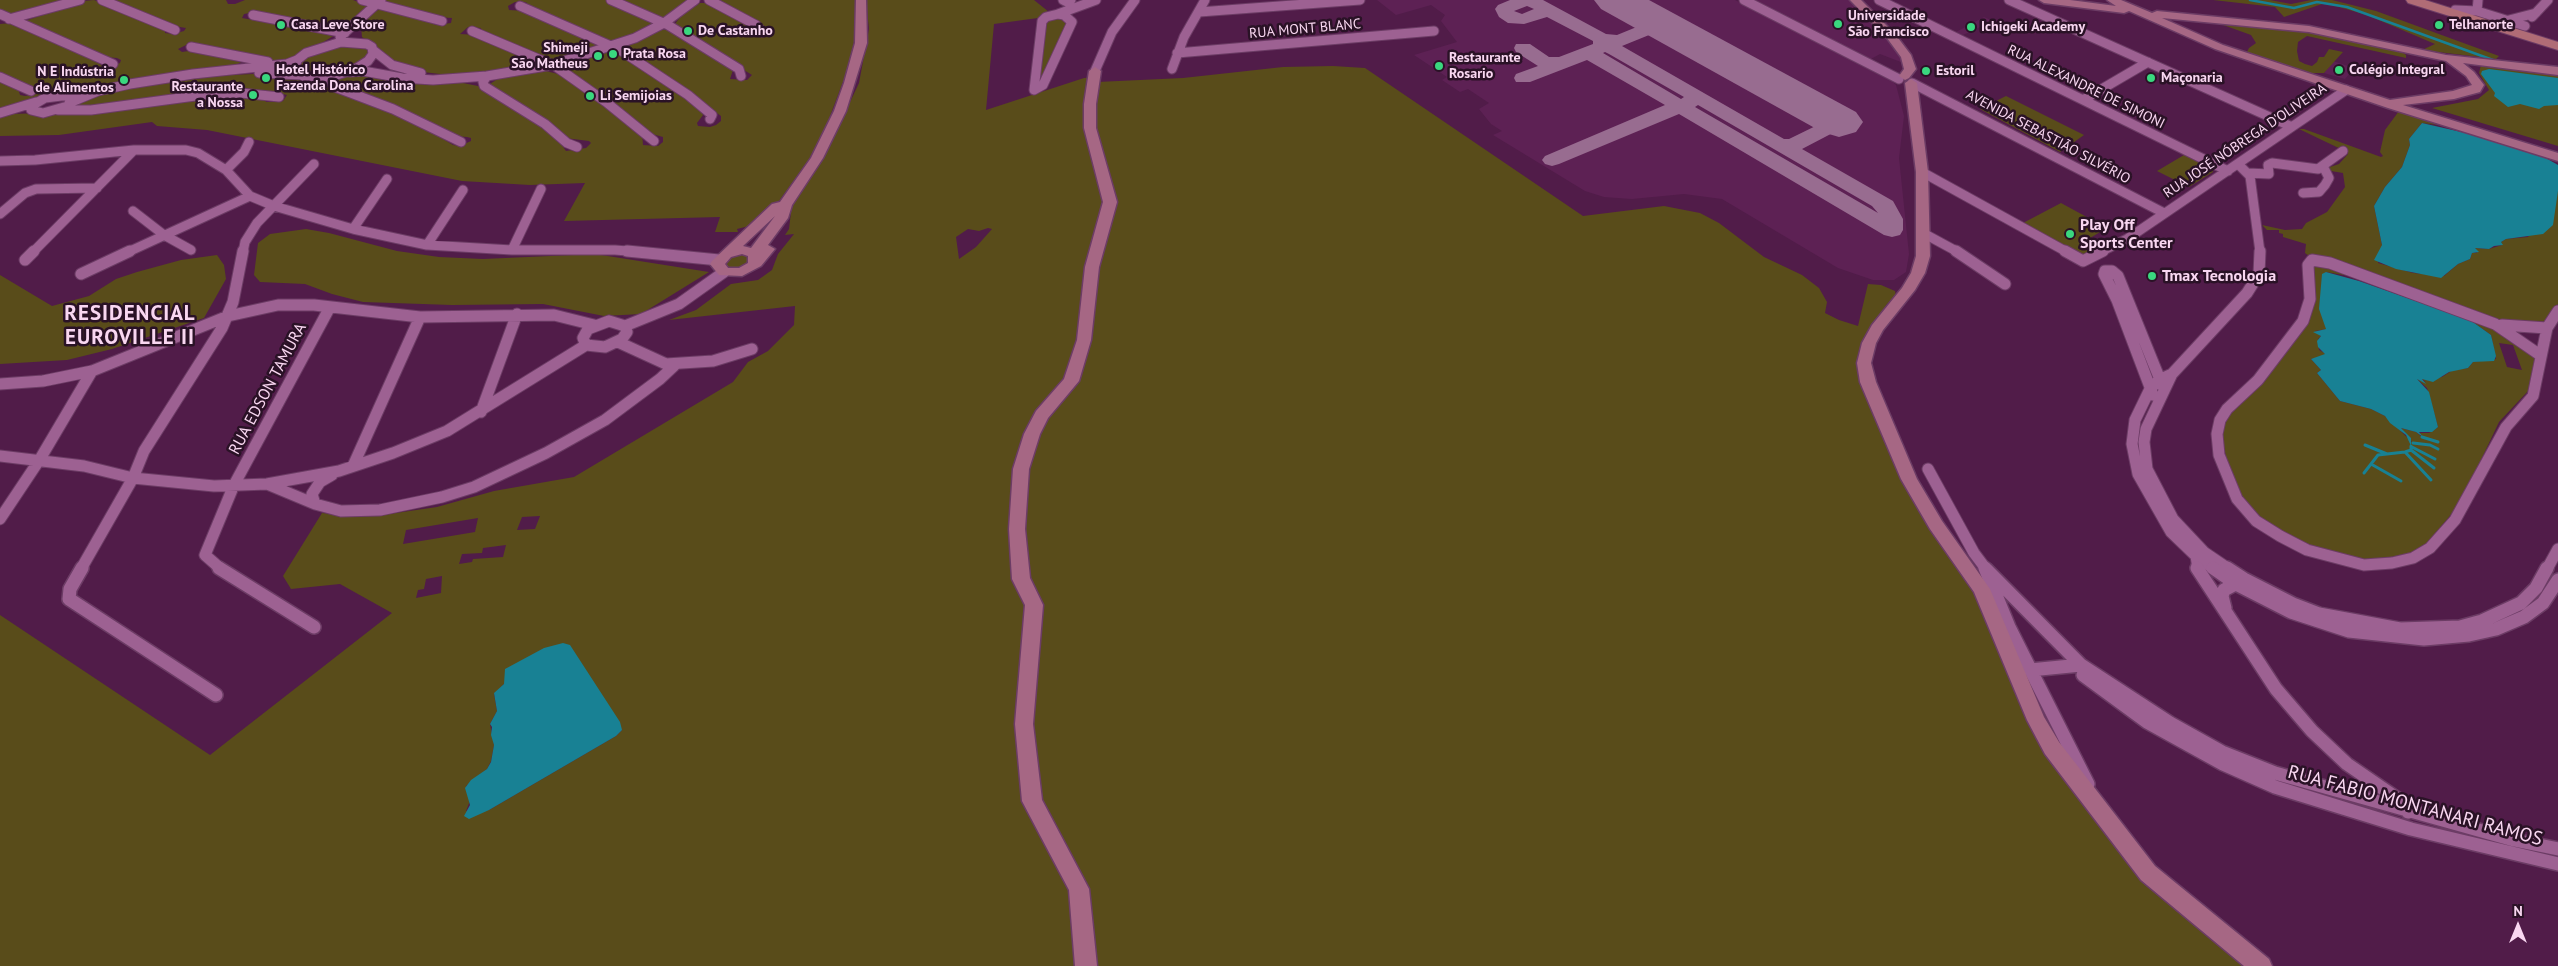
<!DOCTYPE html>
<meta charset="utf-8">
<style>
body{margin:0}
#map{position:relative;width:2558px;height:966px;overflow:hidden;background:#511c49;font-family:"PT Sans",sans-serif}
canvas{display:block}
.north{position:absolute;left:2493px;top:901px;width:50px;height:50px;-webkit-text-stroke:4px #2a1226;paint-order:stroke;rotate:0deg;font-size:14px;font-weight:700;line-height:20px;text-align:center;color:#f9d7f1}
.north::after{content:'';display:block;margin:auto;width:18px;height:22px;background:#f9d7f1;clip-path:polygon(50% 0,100% 100%,50% 72%,0 100%)}
</style>
<div id="map">
<canvas width="2558" height="966"></canvas>
<div class="north">N</div>
</div>
<script>
const ctx = document.querySelector('canvas').getContext('2d');
ctx.lineJoin = 'round';
function fill(path, color) {
  ctx.fillStyle = color;
  ctx.fill(path, 'evenodd');
}
function poly(rows) {
  const path = new Path2D();
  for (const r of rows) {
    path.moveTo(r[0], r[1]);
    for (let i = 2; i < r.length; i += 2) path.lineTo(r[i], r[i + 1]);
  }
  return path;
}
function trace(path, color, width, dash) {
  ctx.strokeStyle = color;
  ctx.lineWidth = width;
  ctx.lineCap = dash ? 'butt' : 'round';
  ctx.setLineDash(dash || []);
  ctx.stroke(path);
}
function drawText(font, color, halo, rows, align = 'center') {
  ctx.font = font + ' "PT Sans",sans-serif';
  ctx.lineWidth = 5;
  ctx.setLineDash([]);
  ctx.textBaseline = 'middle';
  ctx.strokeStyle = halo;
  ctx.fillStyle = color;
  for (const [text, x, y, turn = 0] of rows) {
    ctx.save();
    ctx.translate(x, y);
    ctx.rotate((+turn || 0) * Math.PI / 180);
    ctx.textAlign = isNaN(turn) ? turn : align;
    if (halo) ctx.strokeText(text, 0, 0);
    ctx.fillText(text, 0, 0);
    ctx.restore();
  }
}
fill(poly([
 [1377,0,1735,0,1892,81,1896,85,1904,116,1899,158,1909,254,1906,272,1894,280,1873,280,1838,268,1722,199,1684,194,1632,199,1604,197,1585,191,1493,135,1502,131,1491,124,1479,109,1489,103,1468,89,1460,92,1442,80,1447,77,1414,55,1457,42,1441,21,1445,15,1431,5,1396,15],
 [1751,0,1851,0,1884,33,1906,64,1880,54,1869,60],
 [1984,17,1993,21,1963,35,1956,32],
 [2333,61,2354,68,2345,79,2324,73]
]), '#5d2154');
fill(poly([
 [0,0,73,0,14,14,0,11],
 [94,0,165,29,165,33,173,34,184,31,186,28,174,26,107,0,226,0,228,4,235,4,245,0,353,0,369,6,350,25,337,29,264,15,260,11,244,14,242,18,335,35,295,59,277,62,200,46,197,43,188,44,178,49,182,52,195,50,243,61,234,66,104,87,0,110,0,81,18,88,20,95,25,96,37,94,42,89,27,87,0,74,0,24,12,23,99,63,103,67,112,66,120,63,121,60,117,58,104,57,25,21,84,1],
 [386,0,606,0,654,22,648,28,612,42,530,8,526,2,515,2,508,6,509,10,526,11,600,46,551,62,481,32,481,28,468,27,460,34,477,35,531,60,534,63,533,65,458,75,440,74,423,72,391,61,362,37,361,26,373,12,384,8,431,21,435,25,451,23,452,18,436,17,386,2],
 [616,0,688,0,668,16,659,18],
 [715,0,855,0,855,37,849,66,824,132,808,161,776,205,753,225,737,229,738,232,715,232,720,217,564,221,585,183,530,185,462,181,207,130,157,126,152,122,59,135,0,136,0,117,9,114,90,112,190,97,228,95,255,95,264,98,266,102,274,102,283,101,287,95,278,93,214,92,92,108,79,109,70,106,81,98,147,83,189,77,253,74,317,81,415,122,453,145,460,146,471,141,471,138,467,137,453,136,411,114,336,84,336,81,343,75,359,72,412,81,463,83,478,86,537,122,559,141,566,151,586,148,591,143,589,141,565,138,541,118,490,84,499,78,546,71,558,74,570,80,612,109,642,132,643,145,658,146,663,142,663,137,652,134,600,94,567,73,565,67,606,53,619,53,689,99,701,110,703,115,697,123,698,126,710,127,716,125,721,121,721,116,670,79,623,49,659,30,672,30,731,66,733,70,730,79,747,80,752,75,678,29,675,24,681,16,700,3,707,3,753,25,755,28,752,35,754,37,768,35,772,32,766,27],
 [866,0,1034,0,1049,12,1038,18,994,24,986,110,1084,78,1097,77,1097,82,1183,78,1283,67,1333,66,1365,68,1583,216,1664,206,1700,213,1719,223,1764,257,1802,275,1819,288,1827,302,1825,313,1839,320,1858,326,1868,284,1881,285,1895,291,1896,296,1887,304,1864,339,1859,355,1859,367,1974,591,2026,720,2047,754,2129,862,2252,966,0,966,0,615,210,755,392,613,340,584,291,589,283,576,322,513,359,516,389,514,437,507,494,491,574,477,733,382,748,362,768,351,794,325,795,306,669,320,696,310,731,284,758,280,772,270,778,254,794,234,785,235,789,229,792,204,825,155,859,83,869,29],
 [988,228,992,229,976,247,959,259,956,237,968,229,979,231],
 [540,516,535,529,517,530,522,517],
 [478,518,475,532,403,544,406,530],
 [506,545,503,557,473,559,472,562,459,564,462,554,482,553,483,548],
 [442,576,441,593,416,598,418,590,424,589,426,579],
 [504,684,622,730,616,736,489,810,466,811,470,801,466,786,487,769,491,761,494,745,490,724,497,711,494,694],
 [2213,0,2270,0,2291,4,2311,0,2332,0,2376,11,2499,56,2496,59,2422,50,2435,44,2367,15,2325,3,2284,17,2275,7],
 [1061,17,1069,23,1038,84,1047,22,1049,19],
 [2215,22,2302,29,2398,49,2406,55,2406,58,2307,36,2298,42,2297,51,2299,61,2305,64,2312,66,2317,62,2319,57,2324,57,2329,49,2343,52,2324,73,2309,73,2247,52,2249,48,2256,43,2251,35],
 [344,43,369,49,368,57,339,73,308,74,302,71,299,67,303,58],
 [2481,65,2558,74,2558,146,2432,108,2478,99,2489,90,2479,73],
 [2006,96,2084,135,2060,152,1980,109],
 [2399,111,2438,125,2422,123,2409,139,2410,145,2402,167,2385,187,2374,206,2382,245,2378,263,2413,273,2444,276,2458,264,2470,259,2472,253,2477,253,2475,248,2489,249,2502,245,2501,242,2506,239,2528,237,2558,191,2558,304,2545,323,2514,326,2312,258,2305,253,2306,244,2283,237,2283,234,2279,233,2279,230,2267,230,2262,225,2285,230,2302,229,2306,223,2327,212,2345,187,2343,173,2331,171,2327,168,2339,164,2348,154,2347,152,2299,129,2304,129,2381,157,2383,156,2380,152,2385,130],
 [2184,155,2212,169,2213,172,2189,187,2157,171],
 [2061,203,2107,228,2090,238,2107,248,2086,259,2023,223],
 [306,229,329,233,397,251,439,257,483,259,595,254,709,272,641,314,604,316,543,304,452,305,363,302,332,294,305,284,260,282,254,275,258,243,270,234],
 [739,253,750,256,749,263,738,269,729,269,724,265,724,260],
 [217,255,224,265,226,279,204,318,112,349,67,360,0,364,0,275,52,306,89,296,116,279,137,272,181,260],
 [2321,263,2355,277,2326,272,2323,319,2327,329,2315,331,2321,336,2318,339,2319,350,2326,354,2324,357,2311,359,2321,370,2317,373,2340,401,2371,409,2385,416,2413,443,2401,428,2416,432,2422,437,2419,433,2429,433,2438,427,2427,388,2417,379,2426,382,2421,378,2442,377,2453,370,2468,368,2473,362,2496,359,2491,335,2470,320,2471,318,2486,323,2534,356,2537,361,2529,390,2499,422,2460,504,2426,544,2410,553,2388,558,2360,561,2307,547,2257,519,2240,499,2228,467,2222,437,2223,423,2230,412,2265,381,2290,344,2303,331,2310,312,2314,267],
 [2499,343,2513,345,2522,370,2507,367]
]), '#594c1a');
fill(poly([
 [2489,69,2558,78,2558,105,2544,106,2539,109,2520,104,2508,107,2494,96,2495,93,2481,74,2482,71],
 [2422,123,2470,134,2544,157,2558,165,2558,191,2553,225,2543,234,2506,239,2501,242,2503,245,2494,246,2489,249,2475,248,2479,252,2472,253,2470,259,2458,264,2441,278,2396,269,2374,260,2382,245,2374,206,2385,187,2402,167,2410,145,2409,139],
 [2326,272,2359,281,2470,320,2491,335,2496,356,2494,361,2473,362,2468,368,2449,372,2433,382,2422,379,2426,384,2417,379,2429,392,2438,427,2432,432,2419,432,2423,437,2416,432,2401,428,2411,438,2411,446,2406,435,2390,423,2385,416,2371,409,2340,401,2317,373,2321,370,2311,359,2325,354,2318,347,2317,341,2321,336,2313,332,2326,329,2319,309,2322,274],
 [563,643,570,645,620,722,622,730,616,736,489,810,469,819,464,816,470,805,465,788,471,780,487,769,491,762,494,745,491,735,492,727,490,724,497,711,494,693,504,684,505,669,544,648]
]), '#188194');
trace(poly([
 [2250,0,2294,8,2317,2,2347,7,2493,60]
]), '#188194', 2.5);
trace(poly([
 [2422,437,2438,442],
 [2413,443,2430,445,2438,449],
 [2365,445,2387,454],
 [2412,447,2435,459],
 [2411,450,2434,468],
 [2405,452,2431,480],
 [2371,464,2401,481],
 [2364,473,2378,455,2405,452,2411,450,2411,446]
]), '#188194', 3);
fill(poly([
 [1510,0,1543,0,1606,34,1617,35,1644,24,1648,17,1660,17,1663,21,1659,31,1622,46,1784,139,1789,139,1832,118,1846,118,1849,122,1846,126,1802,149,1893,201,1903,219,1903,230,1900,235,1892,237,1884,235,1679,114,1559,164,1552,166,1545,164,1542,160,1545,156,1665,105,1587,60,1530,82,1516,82,1514,78,1516,74,1538,66,1516,52,1514,48,1516,44,1530,44,1549,57,1559,57,1593,44,1593,41,1547,17,1524,24,1508,23,1499,17,1495,9,1498,5,1510,0],
 [1527,6,1534,9,1522,14,1514,11,1527,6],
 [1605,52,1609,54,1684,97,1681,99,1603,53,1605,52],
 [1698,105,1872,206,1878,213,1695,107,1698,105]
]), '#986c90');
fill(poly([
 [1594,0,1649,0,1856,112,1863,122,1856,132,1839,137,1822,132,1601,9,1594,0]
]), '#986c90');
const streetFar2 = poly([
 [102,0,175,30],
 [362,0,442,21],
 [611,0,668,25,739,69,741,76],
 [709,0,756,25,762,32],
 [1063,0,1067,2,1071,0],
 [1744,0,1899,79],
 [1879,0,2228,171],
 [2009,0,2290,126],
 [520,6,620,50,688,95,712,115,710,119],
 [2455,10,2477,11,2478,0],
 [2477,11,2525,26],
 [1199,12,1360,0],
 [0,14,113,64],
 [1058,14,1064,15,1072,22,1043,85,1034,90,1042,21,1046,17,1058,14],
 [1058,14,1096,0],
 [253,15,345,33],
 [2532,17,2548,0],
 [9,19,80,0],
 [2509,20,2536,13],
 [472,31,555,66,606,102,654,141],
 [340,37,381,0],
 [341,42,367,44,372,47,373,54,368,61,357,68,331,77,303,76,295,69,297,60,306,53,341,42],
 [191,47,268,62],
 [373,50,392,65,421,73],
 [1177,53,1434,31],
 [1172,69,1184,37,1205,0],
 [1095,71,1112,32,1135,0],
 [350,72,363,71,402,78,433,80,487,76,552,65,635,38,664,23,695,0],
 [259,73,302,75],
 [487,76,483,82,484,86,545,124,567,143,577,147],
 [0,77,31,91],
 [331,77,331,83,335,87,393,109,461,142],
 [1912,83,2164,213],
 [2083,100,2148,62],
 [69,103,98,91,130,84,193,74,287,64,297,60],
 [64,107,43,113,31,110,33,105,45,98,78,94],
 [58,110,91,110,210,94,241,93,279,97],
 [0,113,36,102],
 [0,161,35,160,134,150,186,150,198,153,226,170,250,196,274,206,353,229,427,245,512,250,615,250,640,252],
 [2238,164,2250,176,2260,252],
 [226,170,244,152,249,142],
 [1922,172,2067,252],
 [2248,173,2269,174,2268,165,2272,163,2318,169,2343,151],
 [2303,193,2319,192,2325,185,2329,178,2323,166],
 [133,211,164,235,191,250],
 [0,214,25,193,36,189,97,188],
 [353,229,387,179],
 [1923,233,1958,252],
 [427,245,463,190],
 [512,250,541,189],
 [33,252,134,150],
 [128,252,250,196],
 [243,252,245,242,257,223,314,164],
 [2100,252,2127,239,2346,90]
]);
const streetFar1 = poly([
 [627,251,719,260],
 [1956,251,2005,284],
 [2065,251,2083,261,2103,251],
 [25,260,34,251],
 [81,274,130,251],
 [609,321,625,326,627,332,622,339,605,347,586,345,583,338,588,329,609,321],
 [2502,325,2547,328],
 [625,326,679,304,724,272],
 [618,342,666,364,713,361,752,349],
 [2540,355,2495,324,2330,263,2312,260,2308,265,2310,299,2303,321,2258,380,2227,409,2220,420,2217,434,2219,455,2237,499,2256,521,2280,536,2307,550,2364,565,2392,563,2413,558,2430,548,2455,520,2506,427,2533,396,2547,328,2558,311],
 [2172,374,2247,293,2259,274,2260,251],
 [0,384,43,381,92,371,228,316,278,305,314,305,420,317,554,315,594,325],
 [2153,395,2117,300,2104,274,2105,271,2112,271,2118,276,2163,387],
 [481,412,517,314],
 [0,456,84,466,133,478,214,486,267,484,339,471,393,453,447,431,586,345],
 [353,466,420,317],
 [1928,469,1974,553,1986,569],
 [267,484,315,504,341,511,380,510,442,497,474,487,546,453,605,420,660,379,676,364],
 [315,504,312,494,320,482,332,475],
 [0,519,40,459,92,371],
 [81,569,133,478,144,451,222,328,233,302,243,251],
 [221,569,205,555,234,485,330,307],
 [2198,569,2196,556,2200,554],
 [2214,569,2196,556,2171,532,2138,474,2132,444,2135,420,2150,389,2159,380,2172,374,2146,429,2144,442,2147,469,2173,519,2204,552,2229,569],
 [2547,569,2558,549]
]);
const street = poly([
 [82,568,70,589,69,599,216,695],
 [219,568,314,627],
 [1985,568,2009,627,2088,784],
 [2197,568,2276,689,2312,731,2347,764,2398,799,2405,805,2408,812],
 [2213,568,2236,584,2291,612,2349,631,2424,639,2469,635,2496,629,2524,617,2543,603,2558,580],
 [2227,568,2244,579,2293,604,2319,614,2400,629,2460,627,2482,621,2521,603,2536,588,2547,568],
 [1986,569,2081,665,2170,723,2222,752,2275,773,2514,840,2558,849],
 [2225,608,2222,596,2224,590,2239,582],
 [2030,670,2081,665],
 [2083,675,2147,722,2223,764,2275,787,2411,829,2558,864]
]);
const secondary = poly([
 [856,0,866,0,867,43,846,111,823,158,792,205,788,218,768,245,775,249,761,266,742,276,719,275,710,264,712,261,772,204,780,202,811,158,834,111,844,83,855,43,856,0],
 [775,216,751,248,743,246,775,216],
 [742,254,748,256,748,263,739,268,728,268,725,264,731,257,742,254],
 [1850,0,1861,0,1895,34,1911,55,1916,69,1909,78,1905,80,1899,76,1904,69,1901,57,1887,38,1850,0],
 [2039,0,2070,0,2116,6,2107,0,2121,0,2152,13,2157,11,2309,26,2446,55,2558,67,2558,75,2463,63,2474,72,2484,85,2480,92,2454,99,2403,105,2558,153,2558,161,2388,108,2215,49,2129,11,2124,13,2044,3,2039,0],
 [2162,18,2309,32,2446,61,2466,76,2472,85,2453,91,2390,100,2223,45,2162,18],
 [1095,67,1101,71,1096,104,1096,128,1117,202,1099,267,1091,340,1079,381,1048,418,1040,434,1029,469,1025,529,1030,578,1043,605,1033,724,1042,800,1089,889,1097,966,1075,966,1069,890,1022,801,1015,724,1025,605,1012,579,1009,529,1013,469,1024,434,1036,411,1064,379,1077,340,1085,267,1103,202,1084,128,1084,104,1089,71,1095,67],
 [1911,79,1917,83,1928,172,1930,256,1925,273,1915,290,1883,330,1876,343,1871,363,1876,382,1917,479,1942,521,1990,589,2044,717,2059,742,2155,866,2269,959,2272,966,2244,966,2141,880,2045,754,2027,720,1974,592,1930,529,1901,479,1860,382,1857,363,1862,343,1872,325,1902,288,1911,273,1916,256,1916,172,1905,83,1911,79]
]);
const primary = poly([
 [2406,0,2425,0,2558,42,2558,50,2408,3,2406,0]
]);
trace(streetFar2, '#6c3c65', 11);
trace(streetFar1, '#6c3c65', 13);
trace(street, '#6c3c65', 16);
trace(secondary, '#6c3c65', 3);
trace(primary, '#6c3c65', 2);
trace(streetFar2, '#9d6192', 9);
trace(streetFar1, '#9d6192', 11);
trace(street, '#9d6192', 13);
fill(secondary, '#a66784');
fill(primary, '#b06c76');
for (const [x, y, r, color] of [
 [1838,24,5,"#3ad77f"],
 [281,25,5,"#3ad77f"],
 [2439,25,5,"#3ad77f"],
 [1971,27,5,"#3ad77f"],
 [688,31,5,"#3ad77f"],
 [613,54,5,"#3ad77f"],
 [598,56,5,"#3ad77f"],
 [1439,66,5,"#3ad77f"],
 [2339,70,5,"#3ad77f"],
 [1926,71,5,"#3ad77f"],
 [266,78,5,"#3ad77f"],
 [2151,78,5,"#3ad77f"],
 [124,80,5,"#3ad77f"],
 [253,95,5,"#3ad77f"],
 [590,96,5,"#3ad77f"],
 [2070,234,5,"#3ad77f"],
 [2152,276,5,"#3ad77f"]
]) {
  const dot = new Path2D();
  dot.arc(x, y, r, 0, 2 * Math.PI);
  ctx.fillStyle = color;
  ctx.fill(dot);
  trace(dot, '#2a1226', 2);
}
drawText('bold 14px', '#f9d7f1', '#2a1226', [
 ["Universidade",1848,16],
 ["São Francisco",1848,32],
 ["Casa Leve Store",291,25],
 ["Telhanorte",2449,25],
 ["Ichigeki Academy",1981,27],
 ["De Castanho",698,31],
 ["Shimeji",588,48,"right"],
 ["São Matheus",588,64,"right"],
 ["Prata Rosa",623,54],
 ["Restaurante",1449,58],
 ["Rosario",1449,74],
 ["Hotel Histórico",276,70],
 ["Fazenda Dona Carolina",276,86],
 ["Colégio Integral",2349,70],
 ["Estoril",1936,71],
 ["N E Indústria",114,72,"right"],
 ["de Alimentos",114,88,"right"],
 ["Maçonaria",2161,78],
 ["Restaurante",243,87,"right"],
 ["a Nossa",243,103,"right"],
 ["Li Semijoias",600,96]
], 'left');
drawText('14px', '#f9d7f1', '#2a1226', [
 ["RUA MONT BLANC",1305,29,-5],
 ["RUA ALEXANDRE DE SIMONI",2086,87,26],
 ["AVENIDA SEBASTIÃO SILVÉRIO",2048,137,28],
 ["RUA JOSÉ NÓBREGA D'OLIVEIRA",2245,141,-34]
]);
drawText('bold 16px', '#f9d7f1', '#2a1226', [
 ["Play Off",2080,225],
 ["Sports Center",2080,243],
 ["Tmax Tecnologia",2162,276]
], 'left');
drawText('16px', '#f9d7f1', '#2a1226', [
 ["RUA EDSON TAMURA",268,389,-62]
]);
drawText('19px', '#f9d7f1', '#2a1226', [
 ["RUA FABIO MONTANARI RAMOS",2415,806,15]
]);
ctx.letterSpacing = '1px';
drawText('bold 21px', '#f9d7f1', '#2a1226', [
 ["RESIDENCIAL",130,314],
 ["EUROVILLE II",130,338]
]);
ctx.letterSpacing = '0px';
</script>
